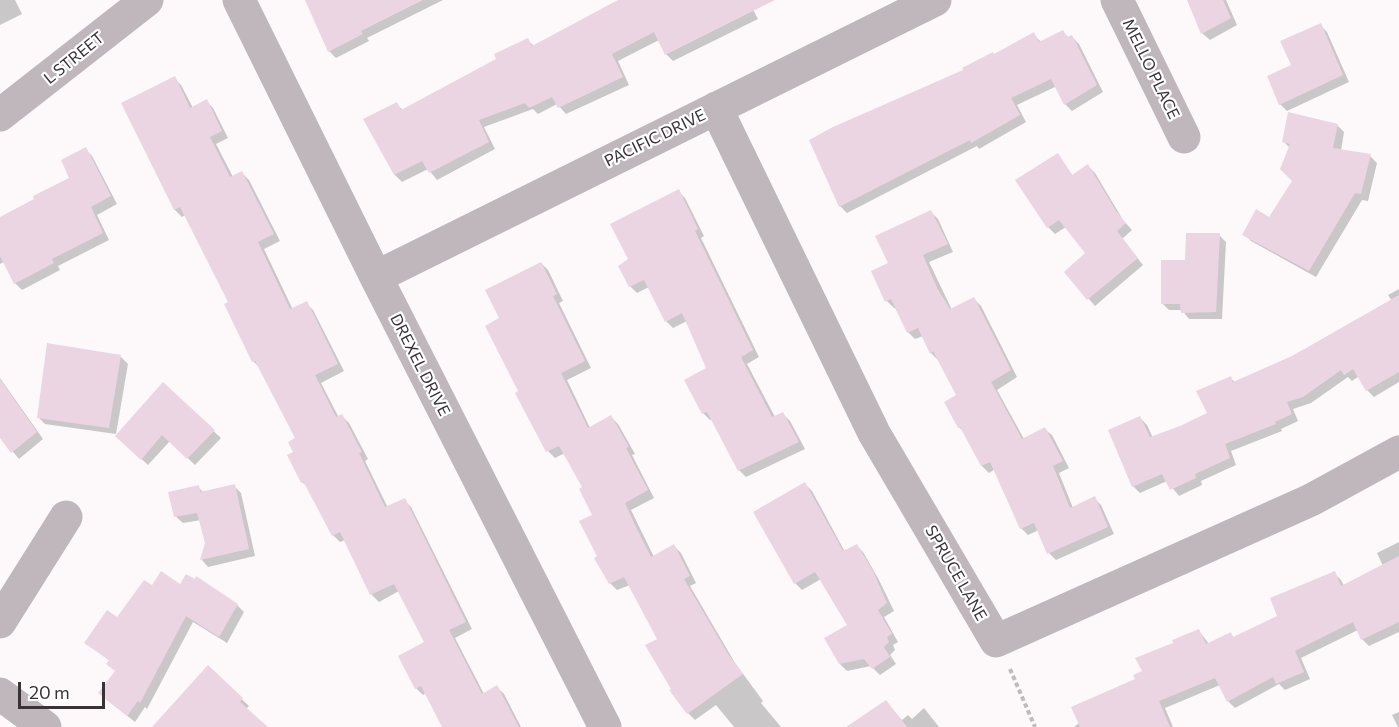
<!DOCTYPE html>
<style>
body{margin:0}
#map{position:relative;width:1399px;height:727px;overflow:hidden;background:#fdf9fb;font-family:Commissioner,sans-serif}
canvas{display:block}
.scale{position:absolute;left:18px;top:682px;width:87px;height:27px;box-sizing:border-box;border:3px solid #3a3237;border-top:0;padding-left:8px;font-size:18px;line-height:21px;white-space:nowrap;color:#3a3237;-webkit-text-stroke:4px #fff;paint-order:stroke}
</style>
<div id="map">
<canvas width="1399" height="727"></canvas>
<div class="scale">20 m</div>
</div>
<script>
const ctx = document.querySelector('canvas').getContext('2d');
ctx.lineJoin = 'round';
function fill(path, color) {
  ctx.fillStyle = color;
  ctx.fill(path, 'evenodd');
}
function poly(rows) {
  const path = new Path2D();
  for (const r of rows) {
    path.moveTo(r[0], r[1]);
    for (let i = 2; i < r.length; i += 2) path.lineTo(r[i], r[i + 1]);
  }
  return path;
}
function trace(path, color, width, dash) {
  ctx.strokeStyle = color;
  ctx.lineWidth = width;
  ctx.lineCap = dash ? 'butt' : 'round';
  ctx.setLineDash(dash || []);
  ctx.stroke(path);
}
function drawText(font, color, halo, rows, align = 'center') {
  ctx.font = font + ' Commissioner,sans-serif';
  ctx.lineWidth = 4.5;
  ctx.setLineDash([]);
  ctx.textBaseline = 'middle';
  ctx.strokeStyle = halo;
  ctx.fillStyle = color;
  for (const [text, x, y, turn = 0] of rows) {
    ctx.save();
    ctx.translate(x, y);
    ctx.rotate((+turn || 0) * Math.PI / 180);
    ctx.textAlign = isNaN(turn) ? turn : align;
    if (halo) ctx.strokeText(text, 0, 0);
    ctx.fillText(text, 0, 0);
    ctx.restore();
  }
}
fill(poly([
 [0,0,15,0,22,14,0,25],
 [307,0,443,0,367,38,369,41,336,58,329,51],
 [621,0,748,0,758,19,673,61,666,54,659,40,618,61,629,85,566,114,557,104,538,114,533,109,484,127,495,149,437,180,428,169,402,182,395,175,365,119,396,104,403,110,498,60,528,40,534,46],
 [1188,0,1226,0,1237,25,1210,40,1203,34],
 [1320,25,1327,32,1349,82,1287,111,1280,104,1293,66],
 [1063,32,1069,38,1072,37,1079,44,1103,92,1072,111,1065,104,1057,86,1017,105,1026,122,979,149,977,146,847,213,840,206,994,56,1033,34,1041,42],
 [174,78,181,85,193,108,206,101,213,108,228,138,216,144,233,177,242,173,249,180,280,241,264,249,293,310,306,303,313,310,344,371,321,383,339,418,342,416,349,423,368,459,365,461,388,508,404,500,411,507,472,629,455,638,484,694,497,687,504,694,521,727,441,727,443,726,426,693,423,695,416,688,426,643,399,591,379,602,372,595,345,540,340,542,333,535,309,488,302,482,295,453,297,439,260,368,253,361,230,302,185,215,182,217,175,210,123,104],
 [1337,125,1344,132,1341,151,1370,156,1377,163,1368,201,1362,200,1316,277,1251,241,1244,234,1270,219,1294,181,1290,148,1284,142],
 [85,149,92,156,117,204,97,215,109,240,58,266,60,270,22,290,15,283,4,262,0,264,0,218,71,179],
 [1058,155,1073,176,1088,166,1095,173,1123,220,1132,230,1122,239,1143,265,1095,306,1066,273,1087,253,1066,227,1055,234,1048,227],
 [678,191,685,198,704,236,701,238,759,357,747,364,775,417,783,414,790,421,805,449,746,477,739,470,712,419,710,420,703,413,686,380,708,369,687,321,673,328,666,321,649,287,637,293,630,286,630,259],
 [931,212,938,219,953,252,929,262,952,310,974,299,981,306,1017,377,997,390,1024,439,1044,429,1052,435,1069,468,1059,473,1073,508,1094,498,1101,505,1114,534,1056,560,1049,553,1039,530,1028,535,1021,528,995,469,989,473,982,466,965,434,959,427,958,396,938,360,931,353,923,336,915,339,908,332,895,308,894,308,887,301,873,271,890,264],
 [1219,235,1226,242,1222,319,1189,319,1182,310,1169,310,1162,303,1187,261],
 [541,263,548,270,563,301,559,303,591,368,567,380,590,428,611,417,618,424,635,454,632,455,654,498,631,510,654,557,674,546,681,553,696,583,690,586,735,663,763,701,761,703,781,727,734,727,716,705,695,720,688,713,659,639,630,585,617,590,610,583,599,557,594,515,584,487,565,453,555,458,548,451,517,393,520,392,501,319],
 [1399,289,1399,382,1374,397,1367,390,1359,376,1352,381,1348,377,1311,403,1293,409,1298,421,1281,429,1282,431,1231,451,1236,465,1201,481,1202,485,1179,496,1167,481,1140,493,1133,486,1140,418,1147,425,1153,438,1180,428,1209,413,1230,378,1235,382,1293,358,1392,301,1388,295],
 [121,357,128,364,116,434,45,424,38,417],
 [0,378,43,439,19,459,0,436],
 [163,384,221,438,195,465,170,441,148,465,124,443],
 [805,484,812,491,845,552,856,545,863,552,879,580,894,611,884,617,898,642,893,645,895,650,890,655,896,664,880,675,871,666,847,671,840,664,849,625,821,579,802,590,795,583],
 [234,486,241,493,255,556,208,567,202,560,206,543,201,520,183,523,175,516,198,487,204,493],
 [1399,542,1399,632,1369,646,1362,639,1358,630,1301,658,1310,679,1285,690,1279,684,1235,708,1228,701,1220,685,1165,708,1173,727,1074,727,1136,680,1175,644,1199,631,1209,644,1231,634,1234,638,1279,617,1334,573,1341,580,1344,586,1383,566,1377,553],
 [180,586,237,605,244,612,227,643,193,622,147,709,145,707,135,722,107,700,116,671,110,661,86,643,117,619,152,587],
 [208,667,249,706,246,709,266,727,167,727],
 [886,702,902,720,908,715,912,719,924,708,939,727,872,727],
 [1399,712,1399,727,1398,727,1392,715]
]), '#0003');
fill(poly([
 [305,0,423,0,361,31,363,34,328,52],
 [618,0,775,0,665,55,654,32,612,54,623,77,558,108,552,97,529,108,525,103,479,120,489,142,429,173,422,161,394,175,363,119,397,102,401,110,496,59,494,54,528,38,532,46],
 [1187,0,1223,0,1231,18,1201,34],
 [1321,23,1343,75,1279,105,1267,76,1291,65,1280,41],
 [1063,30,1067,37,1072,35,1097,85,1064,105,1051,79,1011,98,1020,115,971,143,970,140,839,207,809,140,833,127,963,70,962,68,993,52,994,54,1034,32,1039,42],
 [175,76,190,108,207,99,222,131,210,137,230,177,242,171,274,234,258,242,290,309,307,301,338,364,315,375,336,417,342,414,362,452,359,453,385,507,405,498,466,622,449,630,482,694,497,685,519,727,442,727,421,686,415,689,398,656,424,642,394,584,370,595,340,532,332,536,303,481,301,483,287,455,293,452,288,442,295,438,255,361,252,362,224,304,228,302,180,207,174,210,121,103],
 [1288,112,1338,124,1333,148,1371,154,1361,194,1355,193,1309,271,1242,235,1256,209,1269,217,1292,181,1280,169,1290,144,1282,142],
 [86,147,111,196,91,207,103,233,52,259,54,263,14,284,0,256,0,217,34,199,33,196,69,178,61,160],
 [1058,153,1072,175,1088,164,1116,211,1126,223,1117,231,1138,258,1087,300,1064,272,1085,253,1059,220,1047,228,1015,180],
 [679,189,698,229,695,231,753,350,741,357,772,417,783,412,799,442,738,471,707,412,702,414,684,380,706,368,682,313,665,322,644,280,629,287,618,266,628,259,610,224],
 [931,210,948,244,923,255,937,288,950,309,974,297,1011,370,991,382,1022,439,1045,427,1063,461,1053,466,1070,508,1095,496,1108,527,1047,554,1034,523,1020,529,990,462,981,466,960,427,958,428,944,402,956,395,933,351,930,354,918,328,907,333,891,299,885,302,871,271,888,263,875,236],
 [1186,233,1220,233,1216,312,1181,313,1180,304,1161,304,1161,260,1185,260],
 [541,262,557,294,553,296,585,361,561,373,588,428,611,415,629,447,626,448,648,490,625,503,636,527,651,557,674,544,690,576,684,579,728,654,743,674,687,714,669,690,671,689,645,645,657,639,624,577,609,584,594,558,597,556,579,521,592,515,579,489,582,487,559,446,546,452,515,393,518,391,485,326,499,318,485,290],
 [1399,295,1399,372,1366,391,1353,369,1344,375,1341,370,1303,397,1287,402,1292,414,1275,422,1276,424,1225,444,1230,458,1195,474,1196,478,1170,490,1162,474,1132,487,1108,430,1140,416,1150,437,1180,426,1207,413,1196,391,1231,376,1233,382,1292,356],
 [47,343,121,355,109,428,37,418],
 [0,379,37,432,11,453,0,438],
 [163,382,215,430,187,459,162,435,141,460,115,436],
 [805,482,843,551,857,544,873,571,887,603,878,610,892,634,887,637,889,642,884,647,890,657,872,669,864,659,839,664,824,638,847,625,815,572,794,584,753,512],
 [235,484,249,549,200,560,205,543,197,513,174,517,168,492,199,485,200,492],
 [1399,556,1399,622,1361,640,1353,622,1295,651,1304,672,1276,684,1273,677,1227,702,1215,678,1159,701,1170,727,1080,727,1071,707,1135,679,1133,675,1142,671,1135,658,1173,643,1172,640,1199,629,1206,644,1231,632,1233,637,1277,616,1270,598,1335,571,1341,586],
 [161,571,180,584,186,574,195,579,196,576,238,604,219,637,186,616,140,703,138,701,127,716,98,693,115,671,106,664,109,660,84,643,107,610,117,617,144,580,152,585],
 [208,665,243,698,240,702,268,727,152,727],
 [886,700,907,727,846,727]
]), '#ebd5e3');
trace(poly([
 [1010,669,1035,727]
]), '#c0babd', 4, [4.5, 3]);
trace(poly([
 [239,0,376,277,605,727],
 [1117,0,1184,137],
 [716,108,874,433,996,641,1311,500,1399,452],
 [0,115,147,0],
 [376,277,935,0],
 [0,622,66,517],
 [0,694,45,727]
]), '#c0b7bd', 33);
drawText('16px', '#3a3237', '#fff', [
 ["L STREET",74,58,-39],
 ["MELLO PLACE",1151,69,64],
 ["PACIFIC DRIVE",655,138,-26],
 ["DREXEL DRIVE",420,365,63],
 ["SPRUCE LANE",956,573,60]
]);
</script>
